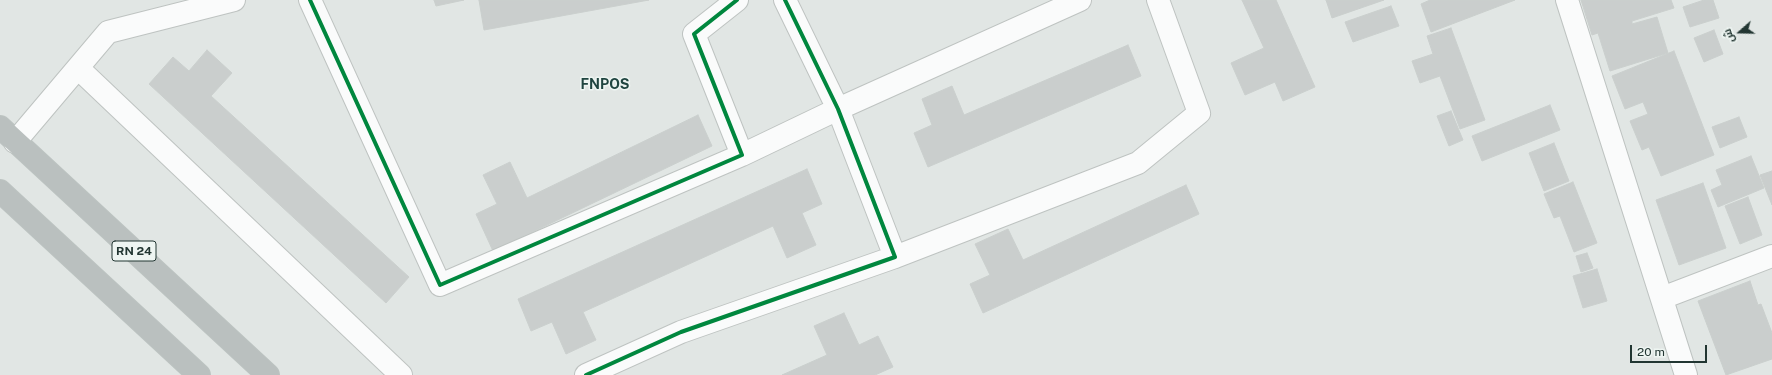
<!DOCTYPE html>
<meta charset="utf-8">
<style>
body{margin:0}
#map{position:relative;width:1772px;height:375px;overflow:hidden;background:#e1e6e4;font-family:"Public Sans",Cairo,sans-serif}
canvas{display:block}
.north{position:absolute;left:1720px;top:12px;width:40px;height:40px;-webkit-text-stroke:3px #eef5f2;paint-order:stroke;rotate:250deg;font-size:11px;font-weight:700;line-height:16px;text-align:center;color:#223632}
.north::after{content:'';display:block;margin:auto;width:14px;height:18px;background:#223632;clip-path:polygon(50% 0,100% 100%,50% 72%,0 100%)}
.scale{position:absolute;left:1630px;top:345px;width:77px;height:18px;box-sizing:border-box;border:2px solid #223632;border-top:0;padding-left:5px;font-size:12px;line-height:14px;white-space:nowrap;color:#223632;-webkit-text-stroke:3px #eef5f2;paint-order:stroke}
</style>
<div id="map">
<canvas width="1772" height="375"></canvas>
<div class="north">ش</div>
<div class="scale">20 m</div>
</div>
<script>
const ctx = document.querySelector('canvas').getContext('2d');
ctx.lineJoin = 'round';
function fill(path, color) {
  ctx.fillStyle = color;
  ctx.fill(path, 'evenodd');
}
function poly(rows) {
  const path = new Path2D();
  for (const r of rows) {
    path.moveTo(r[0], r[1]);
    for (let i = 2; i < r.length; i += 2) path.lineTo(r[i], r[i + 1]);
  }
  return path;
}
function trace(path, color, width, dash) {
  ctx.strokeStyle = color;
  ctx.lineWidth = width;
  ctx.lineCap = dash ? 'butt' : 'round';
  ctx.setLineDash(dash || []);
  ctx.stroke(path);
}
function drawText(font, color, halo, rows, align = 'center') {
  ctx.font = font + ' "Public Sans",sans-serif';
  ctx.lineWidth = 3;
  ctx.setLineDash([]);
  ctx.textBaseline = 'middle';
  ctx.strokeStyle = halo;
  ctx.fillStyle = color;
  for (const [text, x, y, turn = 0] of rows) {
    ctx.save();
    ctx.translate(x, y);
    ctx.rotate((+turn || 0) * Math.PI / 180);
    ctx.textAlign = isNaN(turn) ? turn : align;
    if (halo) ctx.strokeText(text, 0, 0);
    ctx.fillText(text, 0, 0);
    ctx.restore();
  }
}
const building = poly([
 [434,0,464,0,436,6,434,0],
 [479,0,649,0,484,30,479,0],
 [1242,0,1276,0,1315,87,1283,101,1275,82,1245,95,1231,63,1264,48,1242,0],
 [1326,0,1384,0,1332,18,1326,0],
 [1430,0,1515,0,1431,32,1421,4,1430,0],
 [1581,0,1671,0,1674,8,1632,21,1632,24,1657,17,1668,53,1610,71,1598,33,1592,35,1581,0],
 [1704,0,1713,0,1719,18,1690,27,1683,7,1704,0],
 [1391,6,1399,26,1353,42,1345,22,1391,6],
 [1451,28,1485,120,1460,129,1440,76,1420,83,1412,61,1433,54,1427,36,1451,28],
 [1714,30,1723,54,1704,62,1694,38,1714,30],
 [1128,45,1141,76,928,167,914,133,932,125,922,99,952,86,964,115,1128,45],
 [207,50,232,73,211,96,409,277,386,303,149,84,173,57,189,71,207,50],
 [1674,51,1714,155,1661,176,1649,147,1642,150,1630,121,1648,114,1643,102,1625,109,1612,76,1674,51],
 [1550,105,1560,130,1482,161,1472,136,1550,105],
 [1451,111,1463,140,1449,146,1437,116,1451,111],
 [698,115,712,146,493,251,476,214,497,204,483,175,510,162,527,198,698,115],
 [1739,117,1747,137,1720,148,1712,127,1739,117],
 [1554,143,1569,181,1544,191,1529,153,1554,143],
 [1751,156,1764,188,1718,207,1711,190,1722,185,1716,170,1751,156],
 [807,169,822,204,802,213,816,245,787,258,773,226,583,312,596,340,566,354,552,322,531,331,518,299,807,169],
 [1772,171,1772,205,1760,175,1772,171],
 [1573,182,1597,243,1574,252,1560,216,1554,218,1544,194,1573,182],
 [1703,183,1726,248,1679,265,1656,200,1703,183],
 [1186,185,1199,214,983,313,970,284,990,275,975,244,1008,229,1023,260,1186,185],
 [1748,197,1762,235,1740,244,1725,206,1748,197],
 [1587,253,1593,268,1581,272,1576,256,1587,253],
 [1597,269,1607,301,1583,308,1573,276,1597,269],
 [1750,281,1758,305,1761,304,1772,333,1772,359,1726,375,1698,301,1750,281],
 [844,313,859,345,878,336,893,367,875,375,782,375,827,355,814,326,844,313]
]);
fill(building, '#cacecd');
trace(building, '#cacfcd', 1);
const minor = poly([
 [310,0,440,285,742,155,694,34,737,0],
 [1567,0,1686,375],
 [78,68,401,375],
 [15,142,108,32,234,0],
 [742,155,838,109,1080,0],
 [895,257,1138,163,1199,113,1158,0],
 [1662,298,1772,256],
 [586,375,681,332,895,257,838,109,785,0]
]);
const highway = poly([
 [0,127,268,375],
 [0,191,199,375]
]);
trace(minor, '#bec3c1', 24);
trace(highway, '#bcc3c1', 24);
trace(minor, '#fafbfb', 22);
trace(highway, '#bac0bf', 22);
trace(poly([
 [310,0,440,285,742,155,694,34,737,0],
 [586,375,681,332,895,257,838,109,785,0]
]), '#00873e', 4);
for (const [x, y, w] of [
 [134,251,44]
]) {
  const box = new Path2D();
  box.roundRect(x - w / 2, y - 10, w, 20, 3);
  ctx.fillStyle = '#eef5f2';
  ctx.fill(box);
  trace(box, '#223632', 1);
}
drawText('bold 12px', '#223632', null, [
 ["RN 24",134,251]
]);
drawText('bold 14px', '#204540', '#eef5f2', [
 ["FNPOS",605,85]
]);
</script>
